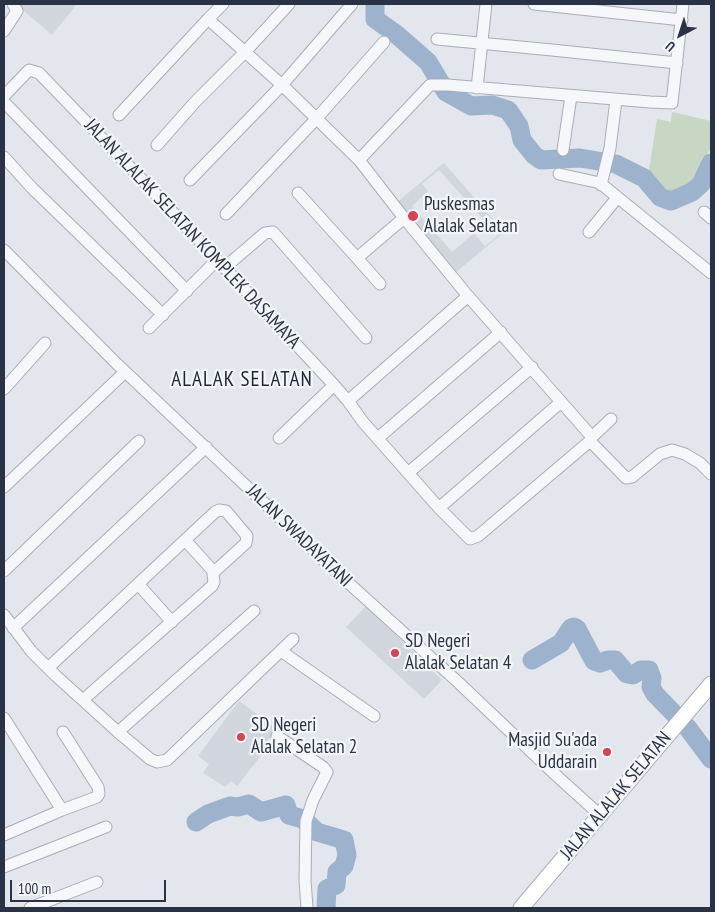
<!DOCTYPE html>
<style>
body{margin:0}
#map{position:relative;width:715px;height:912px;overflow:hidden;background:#e3e6ec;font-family:"PT Sans Narrow",sans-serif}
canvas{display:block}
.frame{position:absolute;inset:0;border:5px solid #2a3345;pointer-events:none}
.north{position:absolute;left:655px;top:10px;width:50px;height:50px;-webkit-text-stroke:4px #f3f5f9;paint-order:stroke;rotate:220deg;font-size:14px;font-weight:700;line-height:20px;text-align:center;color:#2a3345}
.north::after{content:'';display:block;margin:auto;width:18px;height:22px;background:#2a3345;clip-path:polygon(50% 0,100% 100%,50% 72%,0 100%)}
.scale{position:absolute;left:10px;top:880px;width:156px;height:22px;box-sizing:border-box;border:2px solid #2a3345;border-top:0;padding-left:6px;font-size:15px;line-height:18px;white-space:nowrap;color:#2a3345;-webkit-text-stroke:4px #f3f5f9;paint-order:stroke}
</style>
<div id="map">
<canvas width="715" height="912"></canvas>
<div class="frame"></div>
<div class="north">U</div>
<div class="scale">100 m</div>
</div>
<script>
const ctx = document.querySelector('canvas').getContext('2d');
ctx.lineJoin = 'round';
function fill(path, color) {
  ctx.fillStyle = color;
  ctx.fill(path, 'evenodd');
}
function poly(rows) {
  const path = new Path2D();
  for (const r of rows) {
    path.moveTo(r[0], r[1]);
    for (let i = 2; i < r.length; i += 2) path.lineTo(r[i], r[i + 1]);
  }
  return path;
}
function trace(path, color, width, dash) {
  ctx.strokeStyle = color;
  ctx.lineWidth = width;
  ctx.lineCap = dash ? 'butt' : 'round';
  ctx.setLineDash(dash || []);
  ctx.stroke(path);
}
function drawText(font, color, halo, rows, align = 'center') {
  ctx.font = font + ' "PT Sans Narrow",sans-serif';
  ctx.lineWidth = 4.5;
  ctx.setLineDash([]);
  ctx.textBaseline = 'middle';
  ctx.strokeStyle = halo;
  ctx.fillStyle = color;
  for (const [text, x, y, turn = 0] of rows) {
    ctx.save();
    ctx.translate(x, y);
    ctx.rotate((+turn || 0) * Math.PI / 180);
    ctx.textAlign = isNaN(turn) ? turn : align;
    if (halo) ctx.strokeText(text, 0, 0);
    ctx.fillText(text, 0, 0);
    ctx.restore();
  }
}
fill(poly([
 [16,4,77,4,52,35],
 [444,163,504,232,455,273,395,204],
 [439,170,482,218,487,214,502,232,485,246,474,233,452,252,412,206,428,191,422,184],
 [366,606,442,680,424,699,346,627],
 [239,701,277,729,264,745,267,748,237,786,231,781,225,787,203,773,209,764,198,756]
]), '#d1d5de');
fill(poly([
 [672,112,711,121,711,148,691,182,674,194,662,194,648,176,657,119,671,122]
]), '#c8d6c4');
trace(poly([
 [375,4,375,19,396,34,428,62,446,92,471,106,492,105,508,110,519,126,522,140,534,155,541,160,580,158,616,164,644,178,660,197,671,201,692,192,701,184,711,163],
 [532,660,561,643,571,628,574,627,577,629,594,661,600,663,608,660,615,660,627,674,633,675,641,670,649,670,652,678,651,687,655,694,687,727,711,759],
 [196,822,208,814,230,806,238,807,249,804,261,812,286,805,289,815,303,819,317,832,344,840,347,855,344,866,337,872,336,885,327,889,326,908]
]), '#9db3cd', 19);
const street = poly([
 [352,4,282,85,359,160,404,218,468,296,592,437,590,441,626,478,632,477,660,454,672,450,685,454,700,463,711,474],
 [534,4,682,20],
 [208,19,223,4],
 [4,31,17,11,13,4],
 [437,39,552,50,677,63],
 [477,88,486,4],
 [4,96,29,70,39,73,150,188,334,385,348,401,468,296],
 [4,102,187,291],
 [119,115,208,19,282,85,190,180],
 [157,145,196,101,245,52,289,4],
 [563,150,571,96],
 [4,157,32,188,163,315],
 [359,160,430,85,448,85,650,102,672,103,683,4],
 [559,174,600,183,711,273],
 [601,185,610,148,616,100],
 [298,193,357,258],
 [704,212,711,218],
 [226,214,317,118,384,42],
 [589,232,617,198],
 [4,250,117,364,298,535,322,559,459,683,559,778,601,816],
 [224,268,265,233,273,232,366,338],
 [380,284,357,258,404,218],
 [149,328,217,260],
 [4,389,45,343],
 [348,401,363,422,439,508,470,539,478,536,590,441],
 [592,437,611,419],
 [279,438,334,385],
 [378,438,501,332],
 [408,473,532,367],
 [4,487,125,372],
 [439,508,561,402],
 [185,540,214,572],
 [4,571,139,441],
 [138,584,172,622],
 [4,615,31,651,55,675,118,732,150,759,157,762,167,760,293,639],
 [13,628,206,447],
 [281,651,374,716],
 [48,668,215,512,219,510,226,511,247,536,246,543,214,572,213,575,214,582,212,586,84,699],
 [4,718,62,810],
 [118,732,254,611],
 [277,736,323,767,327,772,313,800,306,821,305,880,307,908],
 [4,835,62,810,97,797,99,794,98,787,63,732],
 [4,867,106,827],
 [30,908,97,882]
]);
const secondary = poly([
 [521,908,711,684]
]);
trace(street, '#a8adb7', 13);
trace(secondary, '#a8adb7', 17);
trace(street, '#f6f7fa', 11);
trace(secondary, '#fff', 15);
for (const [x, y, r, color] of [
 [413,216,6,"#d64355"],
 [395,653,5,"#d64355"],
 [241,737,5,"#d64355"],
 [607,752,5,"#d64355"]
]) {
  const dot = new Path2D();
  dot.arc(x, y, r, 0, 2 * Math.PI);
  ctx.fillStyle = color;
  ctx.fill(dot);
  trace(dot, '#f3f5f9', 2);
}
drawText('19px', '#2a3345', '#f3f5f9', [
 ["Puskesmas",424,205],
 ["Alalak Selatan",424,227],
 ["SD Negeri",405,642],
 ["Alalak Selatan 4",405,664],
 ["SD Negeri",251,726],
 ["Alalak Selatan 2",251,748],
 ["Masjid Su'ada",597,741,"right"],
 ["Uddarain",597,763,"right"]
], 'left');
drawText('19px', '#2a3345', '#f3f5f9', [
 ["JALAN ALALAK SELATAN KOMPLEK DASAMAYA",192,234,47],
 ["JALAN SWADAYATANI",299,536,44],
 ["JALAN ALALAK SELATAN",616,796,-50]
]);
ctx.letterSpacing = '1px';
drawText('21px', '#1c2436', '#f3f5f9', [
 ["ALALAK SELATAN",242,380]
]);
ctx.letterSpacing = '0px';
</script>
